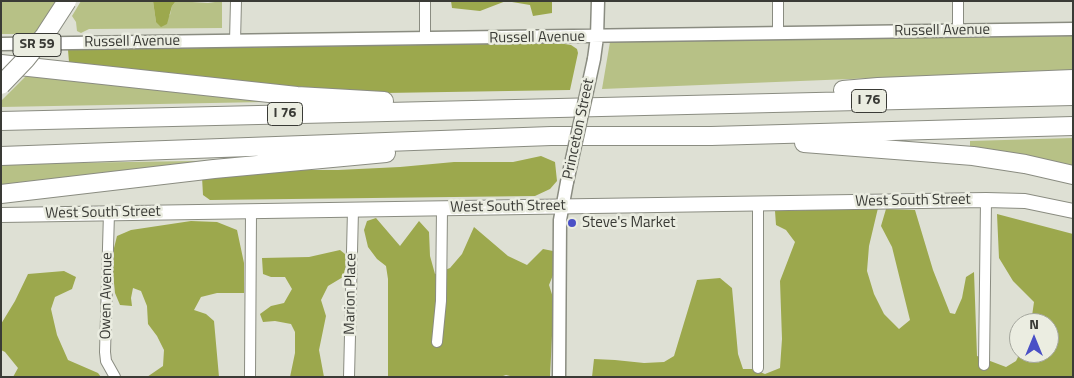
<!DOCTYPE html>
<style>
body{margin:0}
#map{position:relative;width:1074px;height:378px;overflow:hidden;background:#dee0d4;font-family:"Titillium Web",sans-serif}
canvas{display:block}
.frame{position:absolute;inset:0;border:2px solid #3a3b36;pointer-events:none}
.north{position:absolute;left:1009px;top:313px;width:50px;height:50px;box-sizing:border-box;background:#ebede1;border:1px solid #a4a69d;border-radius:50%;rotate:0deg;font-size:14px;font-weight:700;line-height:20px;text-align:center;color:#3a3b36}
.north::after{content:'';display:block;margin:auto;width:18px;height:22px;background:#4a50c6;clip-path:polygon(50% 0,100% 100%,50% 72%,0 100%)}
</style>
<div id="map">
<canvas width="1074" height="378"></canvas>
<div class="frame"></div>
<div class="north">N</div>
</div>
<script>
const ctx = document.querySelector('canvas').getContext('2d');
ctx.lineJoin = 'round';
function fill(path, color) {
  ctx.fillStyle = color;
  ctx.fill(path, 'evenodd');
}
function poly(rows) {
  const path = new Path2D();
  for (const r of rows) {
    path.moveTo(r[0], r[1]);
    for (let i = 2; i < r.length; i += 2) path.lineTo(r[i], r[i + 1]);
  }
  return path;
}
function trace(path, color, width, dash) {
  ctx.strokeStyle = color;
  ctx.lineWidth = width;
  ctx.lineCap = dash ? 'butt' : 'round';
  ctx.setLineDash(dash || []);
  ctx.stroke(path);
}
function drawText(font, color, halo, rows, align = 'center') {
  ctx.font = font + ' "Titillium Web",sans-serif';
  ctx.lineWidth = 5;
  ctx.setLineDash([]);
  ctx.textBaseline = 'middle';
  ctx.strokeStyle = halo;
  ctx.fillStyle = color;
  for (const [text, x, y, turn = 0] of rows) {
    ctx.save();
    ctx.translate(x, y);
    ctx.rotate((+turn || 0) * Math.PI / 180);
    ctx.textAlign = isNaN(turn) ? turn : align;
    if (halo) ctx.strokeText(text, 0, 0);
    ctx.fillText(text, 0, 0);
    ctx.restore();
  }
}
fill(poly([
 [1,1,56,1,35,34,1,34],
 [81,1,153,1,156,22,170,15,172,6,176,1,208,3,222,1,222,28,89,29,81,33,77,31,76,22,72,16],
 [1073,36,1073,70,602,89,610,42],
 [31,71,264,96,264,102,1,107,1,101],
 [1073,138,1073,167,1012,153,970,147,970,141],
 [257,160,1,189,1,164]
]), '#b7c186');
fill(poly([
 [153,1,176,1,172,6,167,24,161,27,156,22],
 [451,1,552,1,552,13,533,16,530,5,506,1,480,11,452,8],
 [558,43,571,45,577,49,578,53,570,90,385,93,361,92,269,84,69,62,68,50],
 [541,156,555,162,557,181,550,189,535,196,210,200,203,195,202,177,248,170,338,170,400,167,454,162,513,162],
 [878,208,869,246,867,271,874,294,884,314,899,329,910,320,892,247,881,226,886,209,915,210,933,270,950,313,955,314,962,298,966,277,974,272,977,356,1006,367,1016,361,1020,353,1049,353,1049,323,1031,323,1034,302,1013,281,999,258,997,214,1073,234,1073,377,592,377,594,359,615,360,644,363,664,362,674,356,697,280,720,278,732,288,738,354,743,369,752,369,765,374,780,368,782,339,780,281,795,242,786,230,776,225,775,211],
 [376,218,400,246,419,221,429,232,430,256,435,274,450,268,462,254,474,227,508,256,527,265,543,249,553,251,555,270,549,285,556,307,552,336,550,377,514,377,506,375,500,377,388,377,388,279,386,266,377,259,368,247,364,230,367,221],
 [191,221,217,222,237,230,244,263,244,293,217,293,201,297,194,310,206,314,214,321,219,377,147,377,163,366,164,350,157,336,148,324,147,306,141,291,133,288,131,298,132,306,120,305,115,293,113,273,113,252,117,236,131,230],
 [340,250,345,254,346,265,343,277,328,286,321,300,326,316,319,350,324,377,290,377,295,353,295,332,291,324,275,321,263,322,260,314,271,306,284,303,292,289,285,277,271,277,263,274,262,258,309,257],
 [64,271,76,277,72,289,55,297,51,309,57,335,68,360,98,373,101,377,13,377,18,368,5,352,1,350,1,324,15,301,28,274]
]), '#9ca84d');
const minor = poly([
 [958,31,958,1],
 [778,33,778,1],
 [425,39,425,1],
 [235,41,236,1],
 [758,204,758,368],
 [109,213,105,352,106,361,115,377],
 [437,342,441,301,442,209],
 [984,365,986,200],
 [250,377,251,212],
 [349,377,353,210]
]);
const tertiary = poly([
 [1,44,1073,29],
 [594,59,597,37,598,1],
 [559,377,560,220,567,182]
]);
const secondary = poly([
 [1,215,986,200,1025,201,1073,211]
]);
const motorway = poly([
 [1,64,297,96,384,101],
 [843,90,878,87,1073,79],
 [1,121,1073,96],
 [804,143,973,156,1025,164,1073,175],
 [1,156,551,136,711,136,1073,126],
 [1,194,214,169,386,153]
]);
trace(minor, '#8a8c81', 12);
trace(tertiary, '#8a8c81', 15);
trace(secondary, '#8a8c81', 16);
trace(motorway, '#8a8c81', 20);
trace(minor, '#fff', 10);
trace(tertiary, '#fff', 12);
trace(secondary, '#fff', 14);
trace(motorway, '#fff', 18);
const tertiaryBridge = poly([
 [567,182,594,59]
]);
const motorwayBridge = poly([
 [1,85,26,59,45,35,67,1]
]);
trace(tertiaryBridge, '#8a8c81', 15, []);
trace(motorwayBridge, '#8a8c81', 20, []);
trace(tertiaryBridge, '#fff', 12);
trace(motorwayBridge, '#fff', 18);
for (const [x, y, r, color] of [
 [572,223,5,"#4a50c6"]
]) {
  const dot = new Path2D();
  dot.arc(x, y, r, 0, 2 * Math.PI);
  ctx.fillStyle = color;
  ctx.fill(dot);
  trace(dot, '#ebede1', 2);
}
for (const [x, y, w] of [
 [37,45,48],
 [869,101,35],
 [285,114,35]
]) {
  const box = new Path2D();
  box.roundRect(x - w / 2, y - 11.5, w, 23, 4);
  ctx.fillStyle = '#ebede1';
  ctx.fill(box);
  trace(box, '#3a3b36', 1);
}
drawText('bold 14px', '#3a3b36', null, [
 ["SR 59",37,45],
 ["I 76",869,101],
 ["I 76",285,114]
]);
drawText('15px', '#3a3b36', '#ebede1', [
 ["Russell Avenue",942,31,-1],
 ["Russell Avenue",537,38,-1],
 ["Russell Avenue",132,42,-1],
 ["Princeton Street",579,129,-78],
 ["West South Street",913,201,-1],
 ["West South Street",508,207,-1],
 ["West South Street",103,213,-1],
 ["Marion Place",351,294,-89],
 ["Owen Avenue",107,296,-89]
]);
drawText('15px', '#3a3b36', '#ebede1', [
 ["Steve's Market",582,223]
], 'left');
</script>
